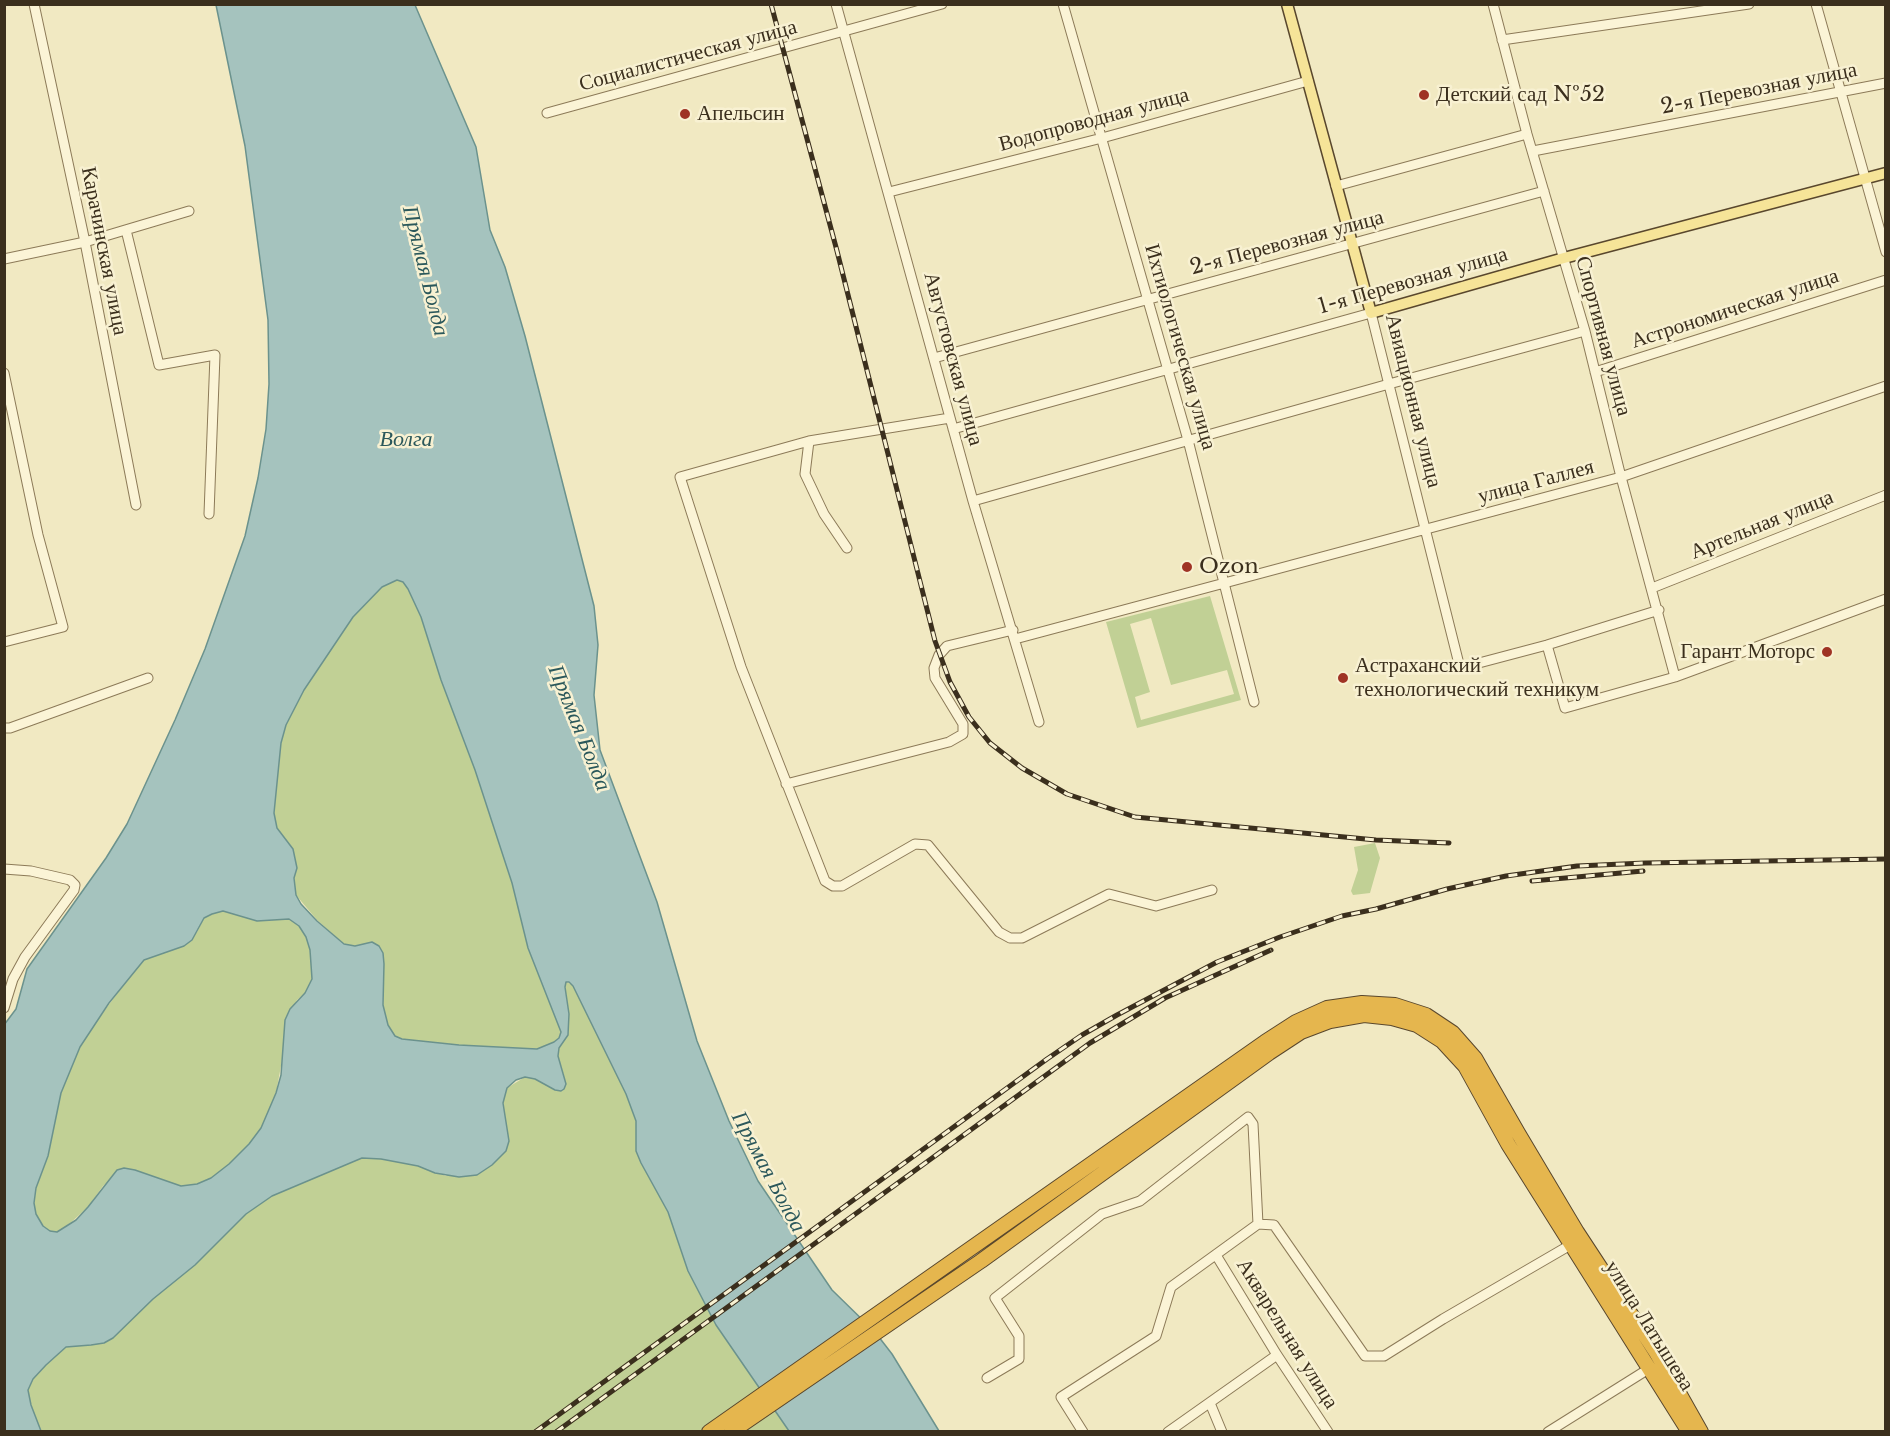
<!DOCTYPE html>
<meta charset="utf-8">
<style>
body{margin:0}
#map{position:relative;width:1890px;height:1436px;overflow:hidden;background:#f1e9c2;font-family:"Libre Baskerville",serif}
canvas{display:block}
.frame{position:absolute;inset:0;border:6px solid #3b2f1d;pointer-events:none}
</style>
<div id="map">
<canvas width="1890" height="1436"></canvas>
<div class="frame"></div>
</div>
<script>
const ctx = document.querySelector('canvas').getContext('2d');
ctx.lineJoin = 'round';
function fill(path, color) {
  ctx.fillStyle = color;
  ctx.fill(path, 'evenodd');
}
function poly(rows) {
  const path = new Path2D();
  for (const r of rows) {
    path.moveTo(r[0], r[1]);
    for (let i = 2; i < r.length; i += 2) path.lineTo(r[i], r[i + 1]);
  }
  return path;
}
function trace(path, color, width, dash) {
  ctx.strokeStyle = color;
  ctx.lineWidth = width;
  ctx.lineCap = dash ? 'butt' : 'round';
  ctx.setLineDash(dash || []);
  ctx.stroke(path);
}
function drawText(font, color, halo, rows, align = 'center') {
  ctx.font = font + ' "Libre Baskerville",serif';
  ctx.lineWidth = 5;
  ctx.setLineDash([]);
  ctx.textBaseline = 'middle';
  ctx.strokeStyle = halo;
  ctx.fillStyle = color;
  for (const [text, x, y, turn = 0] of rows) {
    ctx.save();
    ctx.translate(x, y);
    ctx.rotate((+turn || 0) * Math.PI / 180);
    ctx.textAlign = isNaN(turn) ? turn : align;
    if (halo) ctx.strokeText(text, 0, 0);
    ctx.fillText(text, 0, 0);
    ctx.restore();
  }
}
fill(poly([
 [397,580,403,582,408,589,421,617,441,680,475,770,512,883,528,948,561,1032,559,1038,554,1042,537,1049,459,1045,402,1039,395,1036,388,1025,383,1005,384,992,372,942,355,946,344,944,317,920,296,895,294,878,297,868,293,849,277,828,274,813,281,743,286,725,304,690,353,617,382,587],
 [1210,596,1241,700,1137,728,1106,622],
 [1151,618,1171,685,1227,670,1234,694,1141,720,1135,697,1150,692,1130,624],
 [1375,843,1380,858,1370,893,1353,895,1351,891,1358,870,1354,847],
 [223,911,257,921,289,919,299,926,306,937,310,950,312,979,305,993,297,1000,285,1020,285,1044,276,1093,428,1170,446,1176,505,1116,503,1103,507,1088,525,1077,535,1079,555,1090,564,1076,558,1056,559,1048,568,1035,569,1014,565,986,566,982,573,985,626,1094,636,1121,641,1163,668,1212,688,1271,716,1325,789,1431,41,1431,31,1405,28,1390,33,1379,46,1365,66,1347,104,1343,146,1175,124,1168,103,1186,88,1207,67,1226,57,1232,50,1231,43,1226,36,1214,34,1203,36,1188,48,1156,61,1093,69,1071,80,1047,93,1026,134,971,144,960,184,946,197,932,204,918,212,914]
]), '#c1d095');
const water = poly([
 [216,5,415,5,476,147,490,230,505,267,525,336,594,606,598,645,594,695,600,750,657,902,697,1041,729,1121,758,1181,832,1290,875,1332,892,1354,939,1431,789,1431,716,1325,688,1271,668,1212,641,1163,636,1151,636,1121,626,1094,573,986,569,982,566,982,565,987,569,1014,568,1035,559,1048,558,1056,566,1084,564,1089,561,1091,555,1090,535,1079,525,1077,516,1080,507,1088,503,1103,509,1141,506,1151,492,1165,477,1175,459,1177,435,1173,418,1166,381,1159,362,1158,272,1196,246,1214,195,1265,153,1299,113,1338,104,1343,91,1345,66,1347,46,1365,33,1379,28,1390,31,1405,41,1431,5,1431,4,1025,16,1009,27,969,106,858,127,824,175,720,205,649,245,536,258,478,266,429,269,384,268,320,245,146,216,5],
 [397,580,403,582,408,589,421,617,441,680,475,770,512,883,528,948,561,1032,559,1038,554,1042,537,1049,459,1045,402,1039,395,1036,388,1025,383,1005,384,964,383,953,379,946,372,942,355,946,344,944,317,921,301,904,296,895,294,878,297,868,293,849,277,828,274,813,281,743,286,725,304,690,353,617,382,587,397,580],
 [223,911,257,921,289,919,299,926,306,937,310,950,312,979,305,993,290,1009,285,1020,281,1075,276,1093,261,1128,249,1144,229,1164,211,1178,197,1184,181,1186,135,1170,124,1168,117,1170,88,1207,76,1220,57,1232,50,1231,43,1226,36,1214,34,1203,36,1188,48,1156,61,1093,80,1047,109,1003,144,960,184,946,192,940,204,918,212,914,223,911]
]);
fill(water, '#a5c3be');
trace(water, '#6b928d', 1.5);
const minor = poly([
 [34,4,85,242,136,505],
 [836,4,973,501,1039,722],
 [1063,4,1188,440,1254,702],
 [1493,4,1527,134,1585,331,1621,477,1675,677],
 [1816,4,1886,252],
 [1502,40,1749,4],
 [547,113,942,4],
 [1533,151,1886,83],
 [1336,186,1527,134],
 [889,192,1102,138,1308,81],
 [126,230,159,365,215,355,209,514],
 [4,259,85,242,189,211],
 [934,358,1544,191],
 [1595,372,1886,280],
 [4,373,38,535,63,627,4,642],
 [950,418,809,441,680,477,741,667,825,881,833,886,842,886,915,844,928,845,999,932,1010,938,1022,938,1109,894,1156,906,1212,890],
 [953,429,1371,313,1460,668,1547,645,1659,610],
 [809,441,805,474,824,514,847,548],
 [973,501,1389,384,1585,331],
 [1652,588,1886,495],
 [1015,639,1621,477,1886,386],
 [1547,645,1565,708,1675,677,1886,599],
 [4,728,10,728,148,678],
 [786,784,949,742,963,734,963,724,935,678,934,668,939,655,947,646,1013,630],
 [4,869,31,871,70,880,75,885,74,890,25,957,13,979,4,1008],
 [1216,1255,1277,1355,1328,1432],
 [987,1378,1019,1359,1019,1336,995,1298,1102,1214,1140,1201,1248,1117,1253,1124,1258,1224],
 [1210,1403,1222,1432],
 [1083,1432,1061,1397,1156,1336,1171,1287,1258,1224,1274,1225,1365,1356,1384,1356,1443,1319,1572,1244],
 [1168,1432,1277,1355],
 [1548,1432,1650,1368]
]);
const major = poly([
 [1287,4,1371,313,1564,258,1886,173]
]);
const highway = poly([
 [709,1432,1265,1042,1296,1022,1327,1008,1362,1003,1395,1005,1426,1015,1453,1033,1475,1058,1518,1133,1577,1232,1657,1354,1701,1432],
 [731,1432,981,1261,1269,1053,1301,1032,1330,1021,1364,1015,1392,1018,1417,1025,1442,1041,1465,1066,1508,1144,1689,1432]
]);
trace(minor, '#8c7a58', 11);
trace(major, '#59472d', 13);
trace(highway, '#59472d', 16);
trace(minor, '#fbf4d6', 9);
trace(major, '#f6e498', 10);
trace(highway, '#e5b64e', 14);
const rail = poly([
 [771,4,837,251,935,641,950,682,969,717,990,743,1022,768,1067,794,1135,817,1376,840,1449,843],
 [1532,881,1643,871],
 [535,1432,1047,1059,1082,1035,1117,1015,1217,962,1280,937,1342,916,1376,909,1447,889,1506,876,1577,866,1645,863,1886,859],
 [556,1432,1090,1043,1165,998,1271,950]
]);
trace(rail, '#3b2f1d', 5);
trace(rail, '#f8f1d2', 3, [9]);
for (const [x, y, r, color] of [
 [1424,95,6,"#9f3324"],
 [685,114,6,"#9f3324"],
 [1187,567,6,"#9f3324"],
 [1827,652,6,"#9f3324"],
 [1343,678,6,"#9f3324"]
]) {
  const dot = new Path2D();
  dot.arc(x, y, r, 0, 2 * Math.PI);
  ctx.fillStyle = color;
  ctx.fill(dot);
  trace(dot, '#f8f1d2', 2);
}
drawText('21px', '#3b2f1d', '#f8f1d2', [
 ["Социалистическая улица",688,56,-15],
 ["2-я Перевозная улица",1759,89,-11],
 ["Водопроводная улица",1094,120,-15],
 ["2-я Перевозная улица",1287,243,-15],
 ["Карачинская улица",104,251,79],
 ["1-я Перевозная улица",1413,281,-16],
 ["Астрономическая улица",1735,309,-18],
 ["Спортивная улица",1603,336,75],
 ["Ихтиологическая улица",1180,347,74],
 ["Августовская улица",953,359,75],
 ["Авиационная улица",1413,401,76],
 ["улица Галлея",1536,482,-15],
 ["Артельная улица",1762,525,-22],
 ["улица Латышева",1649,1326,58],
 ["Акварельная улица",1287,1334,58]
]);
drawText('21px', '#3b2f1d', '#f8f1d2', [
 ["Детский сад №52",1436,95],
 ["Апельсин",697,114],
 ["Ozon",1199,567],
 ["Гарант Моторс",1815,652,"right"],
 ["Астраханский",1355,666],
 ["технологический техникум",1355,690]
], 'left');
drawText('italic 22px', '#2b585b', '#f8f1d2', [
 ["Прямая Болда",425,271,76],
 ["Волга",406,440],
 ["Прямая Болда",579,728,68],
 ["Прямая Болда",768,1172,62]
]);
</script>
